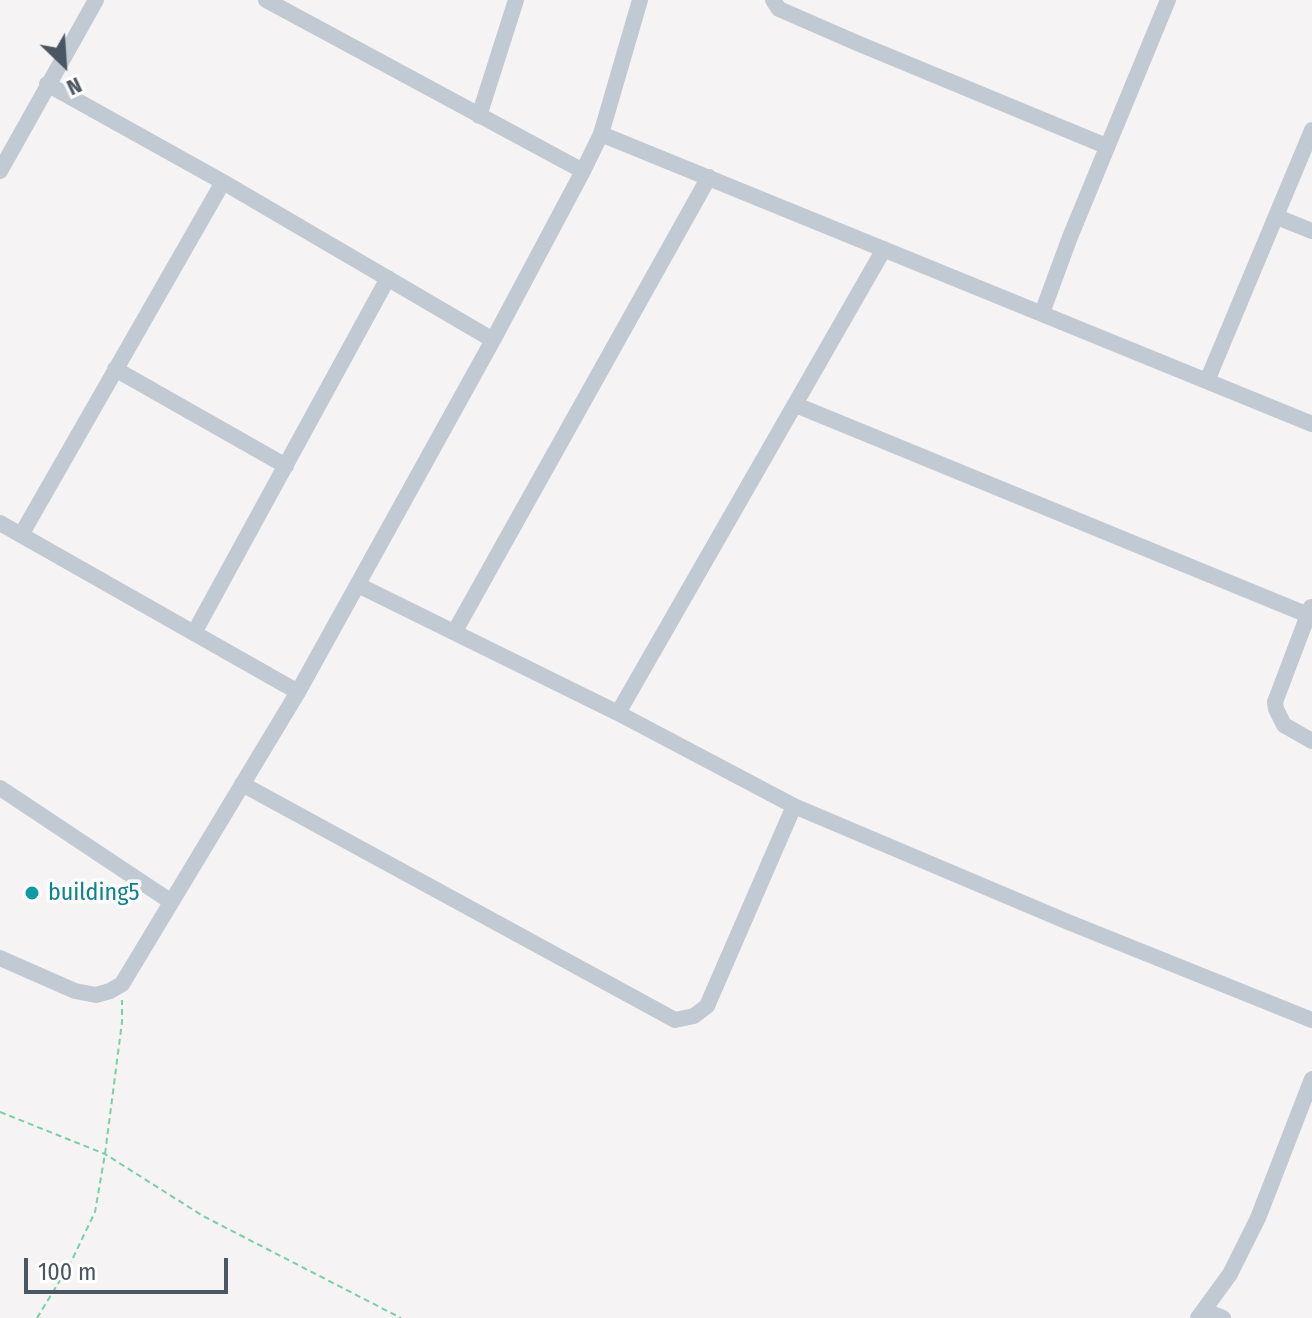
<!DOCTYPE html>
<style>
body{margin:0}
#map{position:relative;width:1312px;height:1318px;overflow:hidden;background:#f5f3f3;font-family:"Fira Sans Condensed",sans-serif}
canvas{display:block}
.north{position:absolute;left:24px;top:24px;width:80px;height:80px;-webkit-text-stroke:6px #fff;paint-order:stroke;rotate:155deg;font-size:22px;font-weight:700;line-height:32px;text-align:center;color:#4a5661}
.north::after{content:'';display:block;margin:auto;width:28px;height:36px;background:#4a5661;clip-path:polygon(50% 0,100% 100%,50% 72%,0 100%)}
.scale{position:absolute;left:24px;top:1258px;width:204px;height:36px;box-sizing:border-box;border:4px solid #4a5661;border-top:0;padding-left:10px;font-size:24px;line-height:28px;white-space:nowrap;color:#4a5661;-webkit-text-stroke:6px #fff;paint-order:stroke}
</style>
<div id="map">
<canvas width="1312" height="1318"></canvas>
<div class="north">N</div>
<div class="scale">100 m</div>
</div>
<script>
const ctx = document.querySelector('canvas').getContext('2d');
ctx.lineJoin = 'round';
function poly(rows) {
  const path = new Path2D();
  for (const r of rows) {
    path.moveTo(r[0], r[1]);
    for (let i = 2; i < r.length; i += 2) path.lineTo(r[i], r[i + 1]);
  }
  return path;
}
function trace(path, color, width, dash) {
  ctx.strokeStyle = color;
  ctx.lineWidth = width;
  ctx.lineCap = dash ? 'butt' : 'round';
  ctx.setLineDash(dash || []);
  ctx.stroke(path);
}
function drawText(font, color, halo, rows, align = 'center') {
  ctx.font = font + ' "Fira Sans Condensed",sans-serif';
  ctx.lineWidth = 7;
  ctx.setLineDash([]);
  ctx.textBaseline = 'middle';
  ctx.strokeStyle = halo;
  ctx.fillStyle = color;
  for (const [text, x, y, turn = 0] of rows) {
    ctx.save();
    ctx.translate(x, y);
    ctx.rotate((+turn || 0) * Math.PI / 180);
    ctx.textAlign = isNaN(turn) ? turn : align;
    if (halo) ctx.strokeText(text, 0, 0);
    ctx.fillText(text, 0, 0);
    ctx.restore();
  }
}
trace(poly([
 [0,1112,105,1154,203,1216,401,1318],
 [37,1318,70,1264,95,1212,105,1154,122,1022,122,1000]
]), '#7ad0a6', 2, [6, 4]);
trace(poly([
 [266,0,583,171],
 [773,0,779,9,857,43,1106,146],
 [47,84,223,182,493,340],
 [479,116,516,0],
 [601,134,1312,424],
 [0,171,96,0],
 [1277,217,1312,231],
 [1042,313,1070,237,1168,0],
 [115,369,286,466],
 [1207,381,1312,130],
 [796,405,1308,615],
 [0,523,298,692],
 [21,535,223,182],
 [1311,607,1275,702,1276,709,1284,725,1312,741],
 [455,631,709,177],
 [194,633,388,278],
 [618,713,884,249],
 [242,784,675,1020,694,1016,707,1006,794,806,618,713,358,585],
 [0,788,170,901],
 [794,806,1068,922,1312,1020],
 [0,958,75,991,96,995,110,991,122,984,298,692,493,340,583,171,601,134,640,0],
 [1205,1311,1223,1318],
 [1198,1318,1230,1274,1258,1218,1312,1079]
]), '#c1cad2', 16);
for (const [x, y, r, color] of [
 [32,893,8,"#0f9aa8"]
]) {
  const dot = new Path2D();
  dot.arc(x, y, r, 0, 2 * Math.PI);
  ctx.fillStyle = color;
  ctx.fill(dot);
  trace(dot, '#fff', 3);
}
drawText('24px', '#0d838f', '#fff', [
 ["building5",48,893]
], 'left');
</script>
